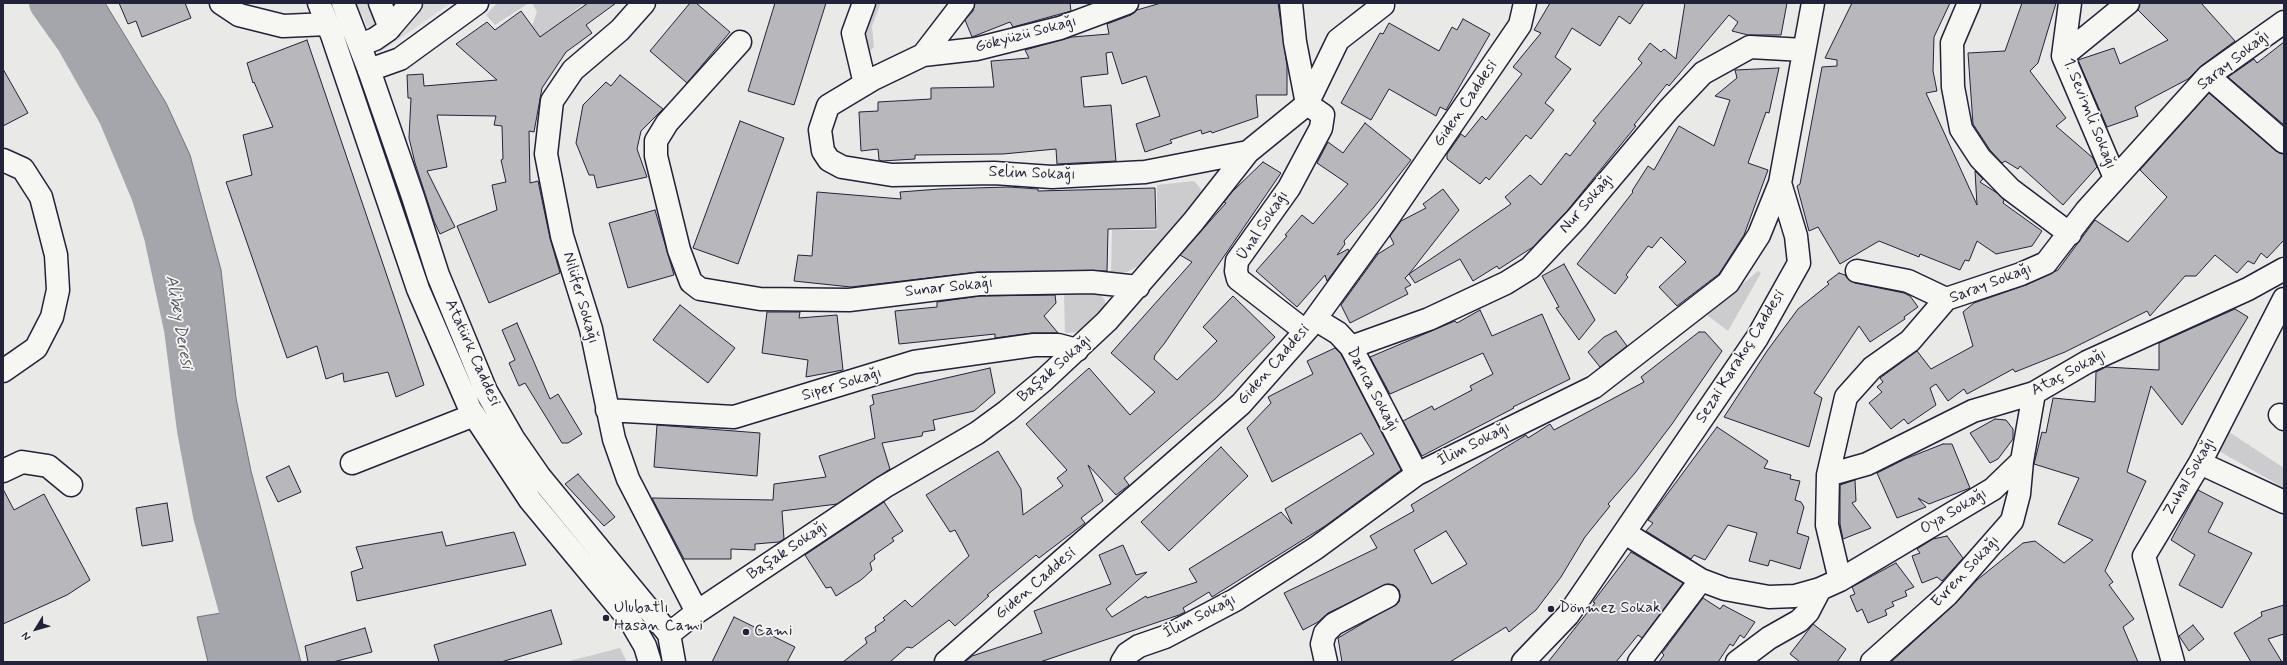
<!DOCTYPE html>
<meta charset="utf-8">
<style>
body{margin:0}
#map{position:relative;width:2287px;height:665px;overflow:hidden;background:#e9e9e7;font-family:Mynerve,sans-serif}
canvas{display:block}
.frame{position:absolute;inset:0;border:4px solid #22223b;pointer-events:none}
.north{position:absolute;left:16px;top:609px;width:40px;height:40px;-webkit-text-stroke:3px #f6f6f2;paint-order:stroke;rotate:233deg;font-size:11px;font-weight:700;line-height:16px;text-align:center;color:#22223b}
.north::after{content:'';display:block;margin:auto;width:14px;height:18px;background:#22223b;clip-path:polygon(50% 0,100% 100%,50% 72%,0 100%)}
</style>
<div id="map">
<canvas width="2287" height="665"></canvas>
<div class="frame"></div>
<div class="north">N</div>
</div>
<script>
const ctx = document.querySelector('canvas').getContext('2d');
ctx.lineJoin = 'round';
function fill(path, color) {
  ctx.fillStyle = color;
  ctx.fill(path, 'evenodd');
}
function poly(rows) {
  const path = new Path2D();
  for (const r of rows) {
    path.moveTo(r[0], r[1]);
    for (let i = 2; i < r.length; i += 2) path.lineTo(r[i], r[i + 1]);
  }
  return path;
}
function trace(path, color, width, dash) {
  ctx.strokeStyle = color;
  ctx.lineWidth = width;
  ctx.lineCap = dash ? 'butt' : 'round';
  ctx.setLineDash(dash || []);
  ctx.stroke(path);
}
function drawText(font, color, halo, rows, align = 'center') {
  ctx.font = font + ' Mynerve,sans-serif';
  ctx.lineWidth = 3.5;
  ctx.setLineDash([]);
  ctx.textBaseline = 'middle';
  ctx.strokeStyle = halo;
  ctx.fillStyle = color;
  for (const [text, x, y, turn = 0] of rows) {
    ctx.save();
    ctx.translate(x, y);
    ctx.rotate((+turn || 0) * Math.PI / 180);
    ctx.textAlign = isNaN(turn) ? turn : align;
    if (halo) ctx.strokeText(text, 0, 0);
    ctx.fillText(text, 0, 0);
    ctx.restore();
  }
}
fill(poly([
 [356,3,451,3,379,53]
]), '#dadada');
fill(poly([
 [497,3,529,3,495,25,486,15],
 [532,3,596,3,588,11,583,4,546,34,538,46,532,26,537,12],
 [871,3,881,3,872,26,874,47,870,51,864,36],
 [1194,181,1201,189,1200,195,1138,266,1127,272,1111,273,1112,230,1157,230,1157,185],
 [1758,271,1761,273,1728,331,1707,315],
 [1090,292,1100,294,1105,300,1105,305,1100,316,1090,326,1078,332,1065,333,1064,294],
 [2229,432,2284,468,2284,488,2217,450],
 [620,648,627,662,567,662,573,660]
]), '#ccccce');
const water = poly([
 [59,3,105,3,166,103,190,155,221,270,236,398,251,471,301,662,208,662,197,617,239,610,196,420,166,219,141,149,59,3]
]);
fill(water, '#a5a5ac');
trace(water, '#71717f', 1);
trace(poly([
 [47,3,74,41,116,115,149,194,162,236,182,329,195,430,211,515,251,662]
]), '#a5a5ac', 36);
const building = poly([
 [119,3,185,3,191,18,142,37,136,21,128,24,119,3],
 [588,3,616,3,586,25,592,33,566,52,542,88,534,132,529,131,530,183,538,181,550,238,560,273,489,303,457,226,497,210,492,185,506,182,501,160,503,159,502,126,494,125,496,116,437,115,447,167,427,171,455,227,440,234,434,221,415,163,409,138,411,98,408,98,407,75,423,74,424,86,497,80,456,44,487,22,495,30,521,11,540,37,588,3],
 [690,3,696,3,730,32,687,83,650,51,690,3],
 [775,3,826,3,794,105,748,91,775,3],
 [975,3,1070,3,1071,11,1013,27,1010,22,972,37,965,20,973,11,975,3],
 [1161,3,1278,3,1287,66,1287,95,1256,95,1258,117,1212,133,1211,131,1202,134,1201,130,1170,140,1172,143,1145,152,1136,124,1160,116,1146,76,1122,84,1112,52,1106,53,1108,74,1081,77,1084,107,1111,105,1116,161,1057,164,1056,149,1003,154,915,155,915,159,882,161,879,160,878,149,861,151,859,112,878,111,878,102,931,99,931,88,994,87,991,61,1029,58,1025,50,1072,37,1109,34,1107,24,1131,15,1137,10,1161,3],
 [1550,3,1644,3,1630,24,1619,16,1600,46,1572,28,1555,57,1571,69,1545,103,1554,110,1531,139,1526,135,1489,180,1486,177,1480,184,1447,159,1447,154,1461,134,1465,137,1482,116,1486,120,1522,74,1513,67,1541,33,1534,30,1550,3],
 [1685,3,1787,3,1781,35,1748,35,1732,31,1738,22,1729,15,1669,86,1667,84,1634,125,1636,126,1567,211,1533,247,1499,269,1497,266,1473,281,1460,259,1415,283,1409,274,1405,278,1411,285,1405,288,1408,294,1350,323,1341,305,1378,254,1394,244,1390,236,1401,221,1426,208,1423,204,1443,189,1459,210,1409,274,1511,204,1505,197,1530,175,1541,185,1566,153,1570,156,1596,123,1593,121,1642,63,1638,59,1650,43,1661,52,1664,49,1676,59,1685,3],
 [1852,3,1950,3,1934,37,1933,71,1937,91,1926,93,1977,205,1975,171,1983,179,1980,182,1997,193,2004,200,2003,203,2042,231,2032,246,1996,254,1977,241,1969,261,1965,260,1960,270,1920,254,1919,257,1879,241,1840,264,1818,227,1809,231,1797,186,1800,184,1822,67,1837,66,1837,60,1825,58,1852,3],
 [2022,3,2056,3,2038,63,2030,71,2066,118,2056,126,2093,158,2097,167,2063,205,2020,166,2018,169,2005,161,2002,163,1990,150,1973,124,1968,53,2005,51,2022,3],
 [2140,3,2201,3,2235,41,2201,66,2188,79,2135,107,2138,116,2107,127,2078,60,2114,48,2120,64,2168,40,2138,10,2140,3],
 [1463,19,1490,34,1446,110,1440,107,1436,116,1389,89,1371,120,1341,103,1380,33,1383,34,1389,23,1439,51,1452,27,1457,30,1463,19],
 [307,40,424,385,396,397,388,372,344,382,343,373,326,379,317,346,287,358,226,182,252,175,243,135,273,127,254,82,253,83,247,63,307,40],
 [2284,42,2284,125,2228,77,2254,59,2257,63,2284,42],
 [1779,68,1769,113,1766,112,1748,163,1768,170,1744,235,1719,274,1677,306,1659,287,1686,262,1661,237,1652,248,1648,246,1626,275,1628,277,1615,294,1577,264,1633,192,1632,191,1648,166,1654,170,1679,126,1714,146,1730,100,1715,96,1737,78,1735,70,1779,68],
 [3,69,28,113,3,126,3,69],
 [620,75,663,109,641,131,637,149,647,177,597,188,594,175,589,175,576,143,583,105,606,82,611,86,620,75],
 [2209,93,2276,151,2284,154,2284,240,2267,258,2261,253,2254,264,2248,261,2237,273,2215,255,2196,276,2185,276,2150,316,2147,311,2065,352,2015,372,2013,369,1967,394,1964,389,1948,401,1936,384,1930,388,1936,405,1908,424,1904,419,1891,429,1869,403,1882,392,1877,387,1883,382,1880,378,1917,351,1931,369,1973,346,1963,312,1974,303,2026,285,2058,270,2095,220,2128,242,2167,197,2140,170,2209,93],
 [740,121,784,138,738,264,693,248,740,121],
 [1365,123,1411,160,1374,207,1344,241,1345,244,1337,255,1348,249,1349,251,1327,281,1325,275,1297,307,1256,271,1287,236,1285,235,1302,215,1313,224,1348,184,1317,163,1328,142,1343,153,1365,123],
 [1263,162,1281,173,1164,344,1155,355,1154,359,1177,380,1217,341,1203,327,1233,296,1275,337,1215,399,1124,478,1129,485,1116,495,1088,465,1103,501,1081,518,1085,523,1039,558,1036,555,987,595,989,596,955,626,949,620,912,648,907,647,890,662,843,662,867,643,865,638,876,631,875,627,885,620,883,618,905,600,912,607,969,556,955,530,950,532,926,495,998,451,1021,489,1023,515,1063,486,1057,478,1067,470,1026,424,1089,368,1130,415,1155,392,1111,353,1192,262,1180,255,1226,203,1224,202,1232,192,1263,162],
 [1009,187,1038,189,1038,191,1155,188,1156,228,1108,229,1107,271,979,272,851,287,794,281,798,255,812,256,817,192,901,199,900,192,940,189,1009,187],
 [655,210,674,275,628,288,609,223,655,210],
 [1564,264,1595,320,1579,340,1556,308,1559,307,1542,276,1564,264],
 [1839,273,1845,275,1849,280,1855,283,1904,293,1910,296,1918,307,1904,317,1905,319,1870,342,1859,326,1814,393,1822,398,1809,447,1724,417,1767,351,1798,309,1829,284,1827,282,1839,273],
 [1055,295,1056,303,1044,316,1058,333,1032,333,995,338,995,334,899,344,895,311,937,307,937,302,980,296,1055,295],
 [680,305,735,348,708,383,653,340,680,305],
 [2235,309,2248,317,2182,425,2151,386,2127,472,2146,481,2105,571,2113,582,2109,585,2134,619,2123,627,2138,662,1891,662,1955,604,1977,580,2023,543,2035,541,2064,563,2093,540,2058,524,2079,478,2034,464,2042,432,2046,433,2053,398,2095,402,2096,372,2106,367,2159,370,2159,343,2235,309],
 [1480,310,1492,336,1542,314,1570,379,1513,407,1514,408,1422,456,1403,421,1432,406,1434,410,1472,390,1470,386,1493,374,1483,353,1390,394,1370,357,1455,321,1457,323,1480,310],
 [767,312,800,312,799,318,837,315,843,370,806,377,808,360,762,353,767,312],
 [517,323,550,399,558,394,582,434,568,443,562,443,525,383,519,386,509,363,515,360,502,330,517,323],
 [1616,331,1627,346,1600,367,1588,352,1604,337,1616,331],
 [1699,332,1705,332,1722,351,1672,424,1635,473,1608,504,1610,506,1585,537,1561,577,1536,610,1509,632,1506,627,1450,662,1342,662,1338,638,1399,602,1400,596,1399,590,1394,585,1388,584,1328,613,1318,622,1303,630,1284,593,1377,548,1370,536,1414,511,1411,505,1526,435,1528,438,1550,424,1554,430,1644,382,1641,377,1699,332],
 [1446,531,1467,564,1432,584,1414,550,1446,531],
 [1335,348,1341,354,1401,470,1325,526,1212,597,1209,592,1183,608,1185,612,1179,615,1040,662,965,662,972,656,1042,633,1034,611,1111,584,1099,555,1123,545,1136,575,1147,572,1106,609,1112,617,1146,596,1147,598,1197,582,1189,569,1281,512,1292,524,1285,509,1374,454,1361,433,1272,482,1247,428,1271,403,1268,397,1313,374,1307,361,1335,348],
 [990,368,995,393,974,411,933,420,935,430,923,432,922,436,882,443,890,469,837,504,782,511,784,539,779,542,755,544,755,550,731,549,731,559,684,559,652,498,773,500,774,484,826,477,819,456,875,438,870,406,874,404,872,395,990,368],
 [1995,419,2006,420,2013,429,2013,439,1998,459,1990,463,1970,433,1995,419],
 [657,425,760,433,757,476,654,467,657,425],
 [1717,427,1768,461,1764,468,1791,475,1790,479,1800,481,1795,500,1801,502,1804,507,1797,533,1809,537,1800,569,1770,560,1768,566,1749,561,1757,533,1728,525,1705,560,1694,555,1691,559,1646,531,1653,523,1648,520,1717,427],
 [1943,444,1952,444,1970,488,1929,504,1918,498,1926,507,1897,518,1877,473,1905,459,1943,444],
 [1221,447,1248,476,1169,551,1141,522,1221,447],
 [289,466,301,492,278,502,266,477,289,466],
 [578,474,615,517,604,526,565,484,578,474],
 [1855,480,1856,501,1852,503,1871,528,1843,539,1840,524,1840,485,1855,480],
 [3,489,14,510,44,494,90,580,67,595,3,624,3,489],
 [2198,490,2223,503,2208,532,2252,553,2222,608,2179,585,2195,555,2171,540,2198,490],
 [884,502,903,531,892,538,894,541,874,555,875,559,870,563,872,570,861,580,836,596,831,587,826,588,805,555,884,502],
 [167,503,173,541,142,546,136,508,167,503],
 [442,532,446,546,514,532,526,565,357,601,351,572,363,568,356,547,442,532],
 [1947,536,1963,558,1942,581,1937,577,1922,583,1912,556,1920,553,1917,549,1933,539,1947,536],
 [1631,552,1683,583,1642,638,1638,635,1616,662,1548,662,1595,603,1593,602,1631,552],
 [1896,563,1914,587,1905,591,1907,596,1892,602,1894,606,1885,610,1887,615,1868,623,1862,609,1857,612,1850,596,1855,594,1852,587,1896,563],
 [1703,598,1720,609,1723,605,1755,622,1744,638,1740,635,1733,646,1730,644,1718,662,1659,662,1664,655,1662,653,1703,598],
 [2284,605,2284,634,2268,639,2282,662,2251,662,2234,633,2262,616,2261,612,2284,605],
 [551,610,562,644,501,662,439,662,434,645,551,610],
 [734,617,795,647,787,662,712,662,734,617],
 [1813,624,1846,649,1837,662,1800,662,1790,654,1813,624],
 [2193,625,2204,639,2189,651,2179,636,2193,625],
 [365,628,372,652,333,662,308,662,305,646,365,628]
]);
fill(building, '#b8b8bc');
trace(building, '#22223b', 1);
const minor = poly([
 [221,3,239,15,283,26,328,24],
 [380,3,390,28],
 [644,3,620,30,573,70,552,101,546,154,562,236,591,329,614,439,628,479,697,612],
 [864,3,853,33,865,84],
 [963,3,923,55,873,79,828,106,820,130,823,151,829,160,842,167,892,175,994,173,1052,177,1145,172,1248,152],
 [1969,3,1952,43,1953,87,1961,129,1980,158,2010,189,2070,234],
 [2070,3,2063,56,2115,178],
 [740,42,667,123,656,141,656,156,679,250,691,282,700,289,760,299,849,300,979,284,1092,282,1138,287],
 [360,45,375,39,388,30,411,3],
 [923,55,976,49,1060,28,1127,3],
 [2063,56,2128,3],
 [369,70,400,59,477,3],
 [2208,76,2284,142],
 [3,160,23,169,41,197,56,255,58,290,52,317,36,348,3,371],
 [1857,271,1908,281,1946,299],
 [1315,319,1338,333,1351,347,1417,474],
 [1305,331,1238,279,1236,271,1237,261,1289,188,1321,128,1323,115,1307,104,1338,40,1383,5,1383,3],
 [1351,347,1429,319,1506,283,1530,268,1577,218,1669,109,1703,73,1750,47,1804,50],
 [607,410,734,417,914,362,1034,345,1058,345,1077,350],
 [2280,415,2284,419],
 [352,463,474,415],
 [2200,463,2284,502],
 [3,471,22,462,48,466,71,485],
 [1828,475,1867,464,1973,411,2034,393,2087,362,2248,289,2284,269],
 [1625,533,1701,580,1725,589,1769,597,1795,596,1820,589,1840,580,1993,489,2022,461,2034,393],
 [1840,580,1827,525,1828,475,1846,397,1872,368,1910,341,1946,299,2021,274,2046,263,2086,211,2208,76,2284,22],
 [669,634,697,612,884,487,977,433,1007,411,1044,380,1107,321,1193,222,1248,152,1307,104,1295,42,1291,3],
 [946,662,1241,404,1310,326,1388,218,1520,25,1525,3],
 [1122,662,1127,654,1139,646,1165,637,1235,600,1316,548,1417,474,1594,387,1728,283,1759,235,1780,183],
 [1326,662,1322,644,1325,633,1334,624,1388,596],
 [1523,662,1568,615,1757,338,1799,263,1796,236,1780,183,1813,3],
 [1639,662,1701,580],
 [1737,662,1769,638,1799,621,1808,612,1820,589],
 [1872,662,1947,595,2012,521,2019,494,2022,461],
 [2173,662,2144,556,2200,463,2284,299]
]);
const major = poly([
 [319,3,332,35,418,289,470,409,530,500,631,622,645,646,650,662],
 [343,3,369,70,413,197,438,275,486,391,513,438,540,477,669,634,674,662]
]);
trace(minor, '#22223b', 25);
trace(major, '#22223b', 25);
trace(minor, '#f6f6f2', 22);
trace(major, '#f6f6f2', 22);
for (const [x, y, r, color] of [
 [1551,609,4,"#22223b"],
 [606,618,4,"#22223b"],
 [746,632,4,"#22223b"]
]) {
  const dot = new Path2D();
  dot.arc(x, y, r, 0, 2 * Math.PI);
  ctx.fillStyle = color;
  ctx.fill(dot);
  trace(dot, '#f6f6f2', 1.5);
}
drawText('16px', '#22223b', '#f6f6f2', [
 ["Gökyüzü Sokağı",1026,35,-15],
 ["Saray Sokağı",2234,61,-38],
 ["Giden Caddesi",1466,104,-56],
 ["1. Sevimli Sokağı",2089,114,68],
 ["Selim Sokağı",1032,174,2],
 ["Nur Sokağı",1587,204,-49],
 ["Ünal Sokağı",1263,226,-56],
 ["Saray Sokağı",1991,284,-21],
 ["Sunar Sokağı",949,288,-6],
 ["Nilüfer Sokağı",580,298,74],
 ["Atatürk Caddesi",472,353,66],
 ["Sezai Karakoç Caddesi",1741,357,-58],
 ["Giden Caddesi",1274,365,-49],
 ["Başak Sokağı",1055,369,-42],
 ["Ataç Sokağı",2069,373,-28],
 ["Siper Sokağı",842,385,-17],
 ["Darıca Sokağı",1372,390,62],
 ["İlim Sokağı",1474,445,-27],
 ["Zuhal Sokağı",2190,477,-60],
 ["Oya Sokağı",1954,512,-31],
 ["Başak Sokağı",788,551,-34],
 ["Evren Sokağı",1966,572,-47],
 ["Giden Caddesi",1036,584,-41],
 ["İlim Sokağı",1200,617,-27]
]);
drawText('16px', '#22223b', '#f6f6f2', [
 ["Ulubatlı",614,609],
 ["Hasan Cami",614,627],
 ["Dönmez Sokak",1559,609],
 ["Cami",754,632]
], 'left');
drawText('italic 17px', '#565668', '#f6f6f2', [
 ["Alibey Deresi",178,322,80]
]);
</script>
